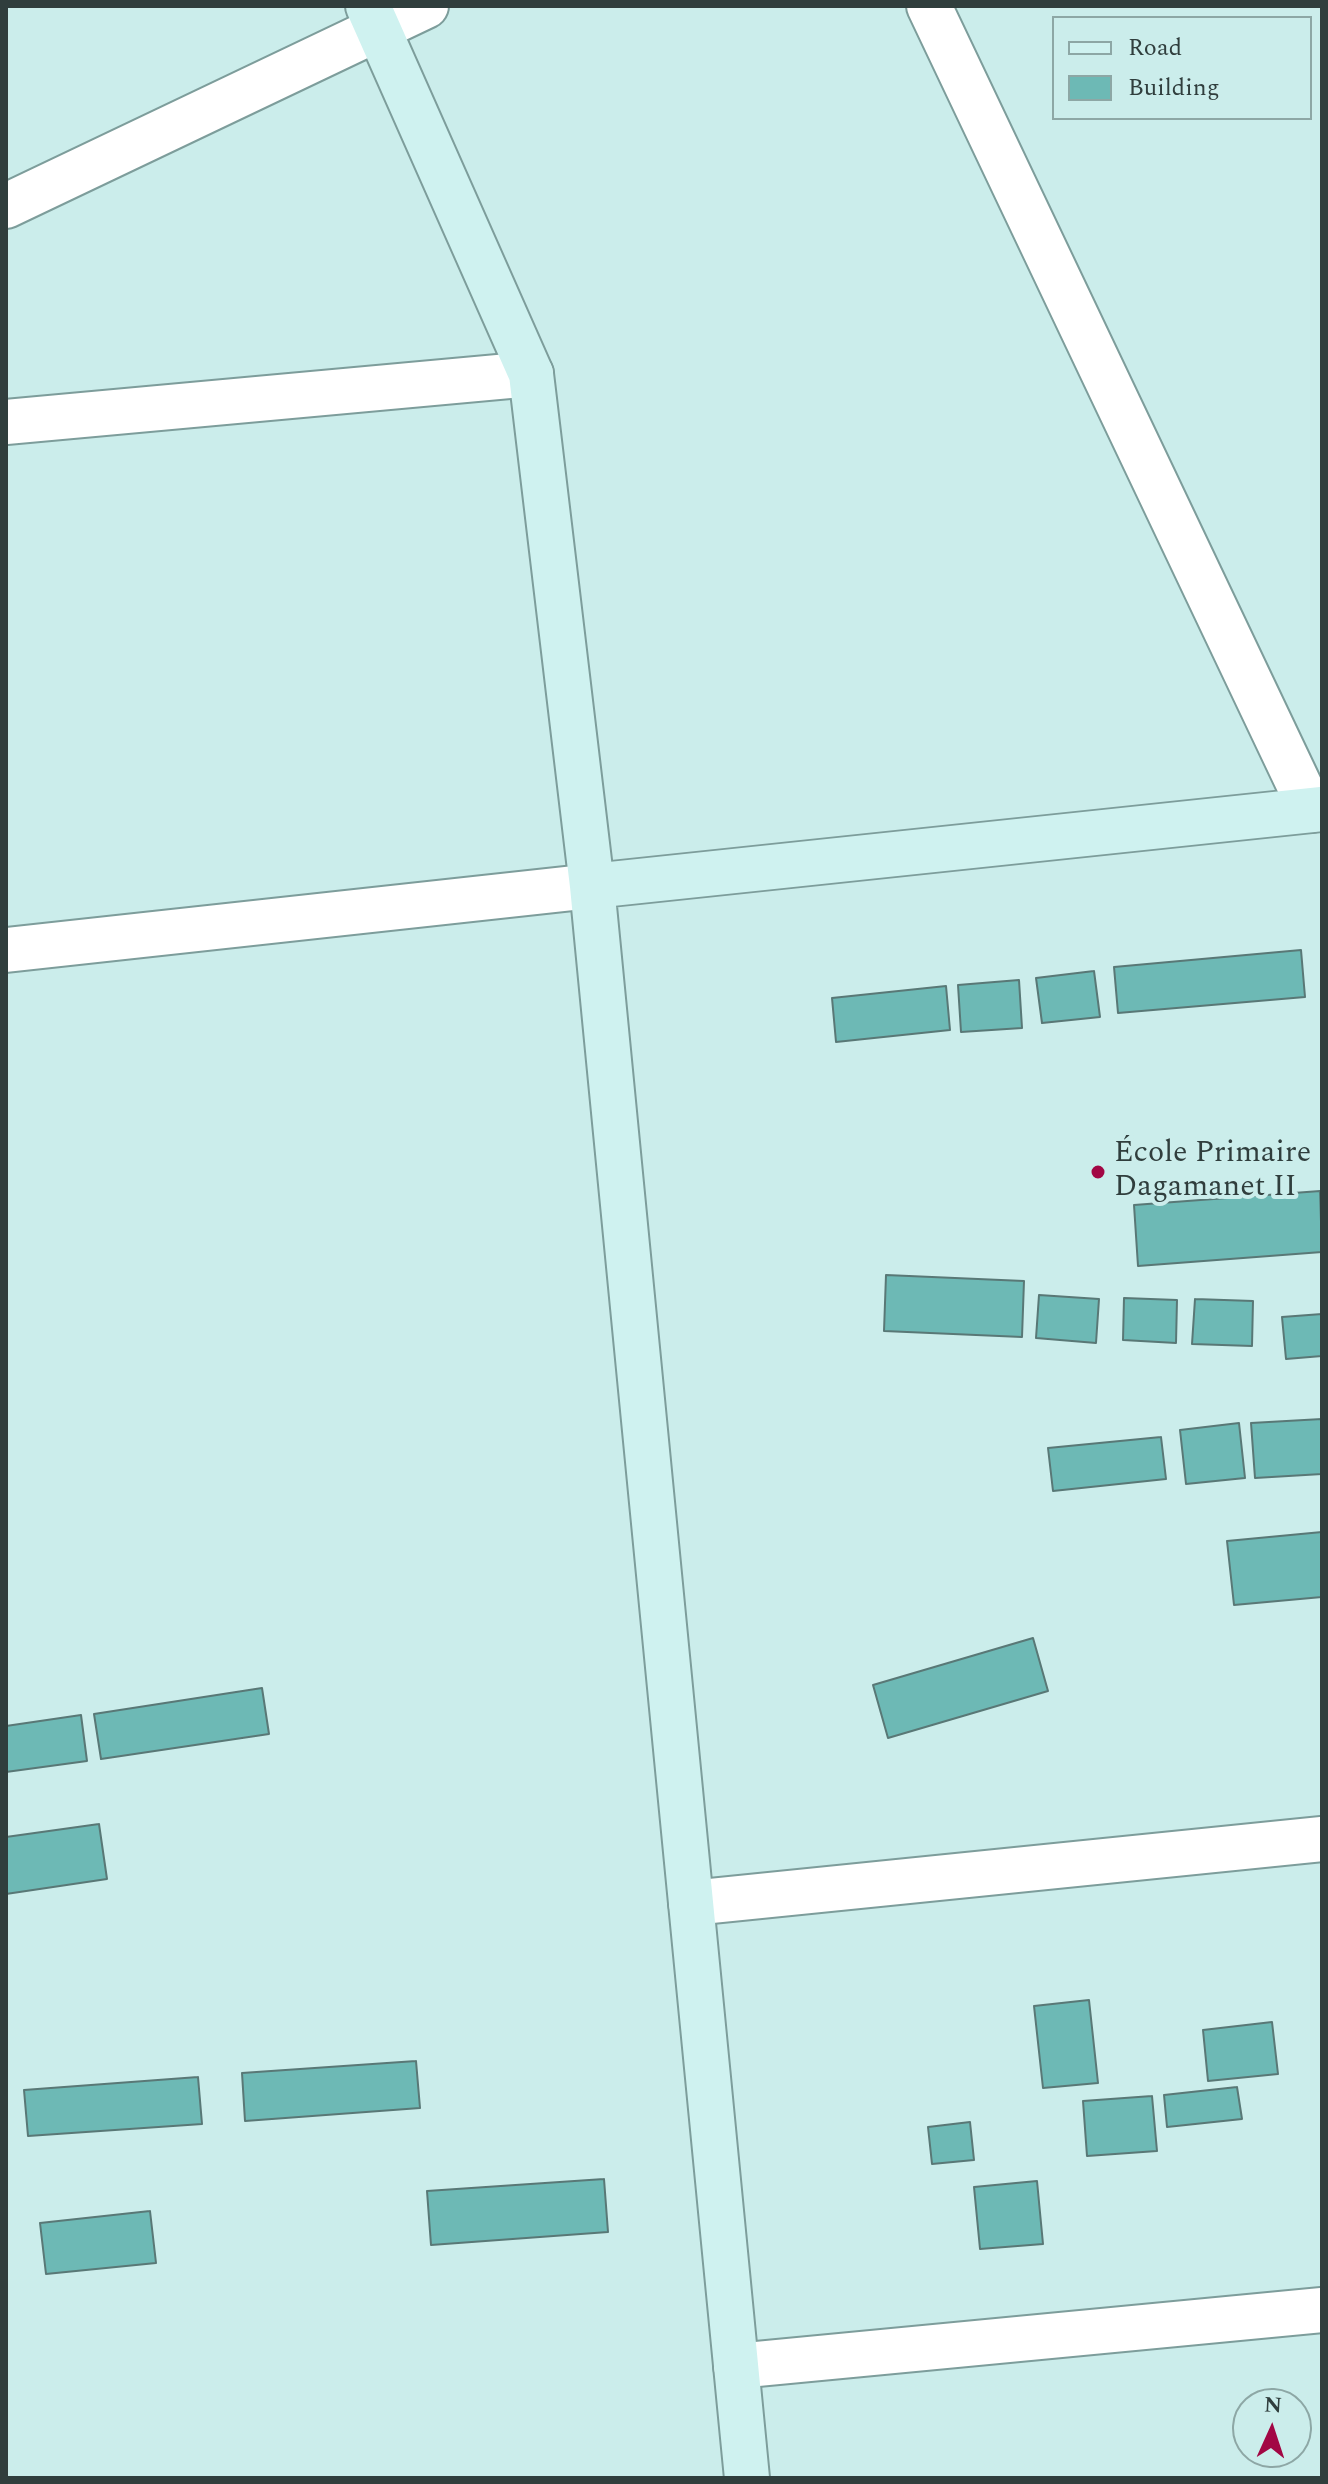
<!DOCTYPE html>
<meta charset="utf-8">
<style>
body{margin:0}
#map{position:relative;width:1328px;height:2484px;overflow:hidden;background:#cbedeb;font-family:Spectral,serif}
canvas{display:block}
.frame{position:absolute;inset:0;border:8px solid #303e3d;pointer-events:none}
.legend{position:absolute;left:1052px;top:16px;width:260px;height:104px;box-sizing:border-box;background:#cbedeb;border:2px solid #8da7a5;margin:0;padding:10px 14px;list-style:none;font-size:24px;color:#303e3d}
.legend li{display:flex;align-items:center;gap:16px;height:40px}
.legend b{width:40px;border:2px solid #8da7a5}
.north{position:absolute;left:1232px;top:2388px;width:80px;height:80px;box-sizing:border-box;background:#cbedeb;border:2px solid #8da7a5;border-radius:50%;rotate:3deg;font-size:22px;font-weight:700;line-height:32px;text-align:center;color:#303e3d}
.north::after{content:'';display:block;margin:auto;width:28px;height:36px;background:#a20744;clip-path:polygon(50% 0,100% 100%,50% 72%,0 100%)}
</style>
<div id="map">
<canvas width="1328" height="2484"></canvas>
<div class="frame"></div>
<ul class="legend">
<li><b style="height:10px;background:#cff2f0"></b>Road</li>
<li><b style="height:22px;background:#6db9b5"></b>Building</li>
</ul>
<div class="north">N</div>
</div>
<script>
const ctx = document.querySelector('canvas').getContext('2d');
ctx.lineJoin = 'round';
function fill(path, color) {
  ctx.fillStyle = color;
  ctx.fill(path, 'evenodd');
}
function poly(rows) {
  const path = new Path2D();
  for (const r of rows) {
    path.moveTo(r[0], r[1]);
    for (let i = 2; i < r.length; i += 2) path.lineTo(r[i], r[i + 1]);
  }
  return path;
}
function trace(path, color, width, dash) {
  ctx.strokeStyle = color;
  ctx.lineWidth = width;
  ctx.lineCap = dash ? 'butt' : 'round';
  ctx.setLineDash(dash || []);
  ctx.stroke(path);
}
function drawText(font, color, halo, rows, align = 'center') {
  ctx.font = font + ' Spectral,serif';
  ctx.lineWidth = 8;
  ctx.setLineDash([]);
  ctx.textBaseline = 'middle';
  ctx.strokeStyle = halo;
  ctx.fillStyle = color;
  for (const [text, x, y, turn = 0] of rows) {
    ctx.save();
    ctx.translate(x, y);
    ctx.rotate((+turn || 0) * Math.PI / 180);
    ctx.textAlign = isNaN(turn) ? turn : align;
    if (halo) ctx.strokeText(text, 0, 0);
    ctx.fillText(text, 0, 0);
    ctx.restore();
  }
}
const building = poly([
 [1301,950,1305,997,1118,1013,1114,967,1301,950],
 [1094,971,1100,1017,1042,1023,1036,978,1094,971],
 [1019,980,1022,1028,961,1032,958,985,1019,980],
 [946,986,950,1030,836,1042,832,998,946,986],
 [1320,1191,1322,1252,1138,1266,1134,1205,1320,1191],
 [886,1275,1024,1281,1022,1337,884,1331,886,1275],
 [1039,1295,1099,1299,1096,1343,1036,1338,1039,1295],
 [1124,1298,1177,1300,1176,1343,1123,1340,1124,1298],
 [1195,1299,1253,1301,1252,1346,1192,1344,1195,1299],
 [1322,1314,1322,1356,1286,1359,1282,1317,1322,1314],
 [1322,1419,1322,1474,1255,1478,1251,1423,1322,1419],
 [1239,1423,1245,1478,1186,1484,1180,1430,1239,1423],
 [1161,1437,1166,1479,1053,1491,1048,1448,1161,1437],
 [1322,1532,1322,1597,1234,1605,1227,1541,1322,1532],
 [1033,1638,1048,1691,888,1738,873,1685,1033,1638],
 [262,1688,269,1734,101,1759,94,1714,262,1688],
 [81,1715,87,1761,6,1772,6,1726,81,1715],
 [99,1824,107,1879,6,1894,6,1837,99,1824],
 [1089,2000,1098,2083,1043,2088,1034,2006,1089,2000],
 [1272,2022,1278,2074,1208,2081,1203,2030,1272,2022],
 [416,2061,420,2108,245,2121,242,2073,416,2061],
 [198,2077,202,2124,28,2136,24,2090,198,2077],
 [1237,2087,1242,2119,1167,2127,1164,2095,1237,2087],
 [1152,2096,1157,2151,1087,2156,1083,2101,1152,2096],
 [970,2122,974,2160,932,2164,928,2127,970,2122],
 [604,2179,608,2232,431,2245,427,2191,604,2179],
 [1037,2181,1043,2244,980,2249,974,2187,1037,2181],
 [150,2211,156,2263,46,2274,40,2223,150,2211]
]);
fill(building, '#6db9b5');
trace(building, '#597876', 2);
const street = poly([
 [929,6,1311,810],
 [6,206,426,6],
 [6,422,531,374],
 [6,950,592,886],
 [691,1903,1322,1839],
 [736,2366,1322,2310]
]);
const secondary = poly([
 [368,6,531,374,592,886,747,2478],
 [592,886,1322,809]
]);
trace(street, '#7d9d9b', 48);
trace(secondary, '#7d9d9b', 48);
trace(street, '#fff', 44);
trace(secondary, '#cff2f0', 44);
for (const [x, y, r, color] of [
 [1098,1172,8,"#a20744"]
]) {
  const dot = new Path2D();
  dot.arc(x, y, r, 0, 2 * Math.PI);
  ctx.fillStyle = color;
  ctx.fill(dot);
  trace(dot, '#cbedeb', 3);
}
drawText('30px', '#303e3d', '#cbedeb', [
 ["École Primaire",1114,1155],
 ["Dagamanet II",1114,1189]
], 'left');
</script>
